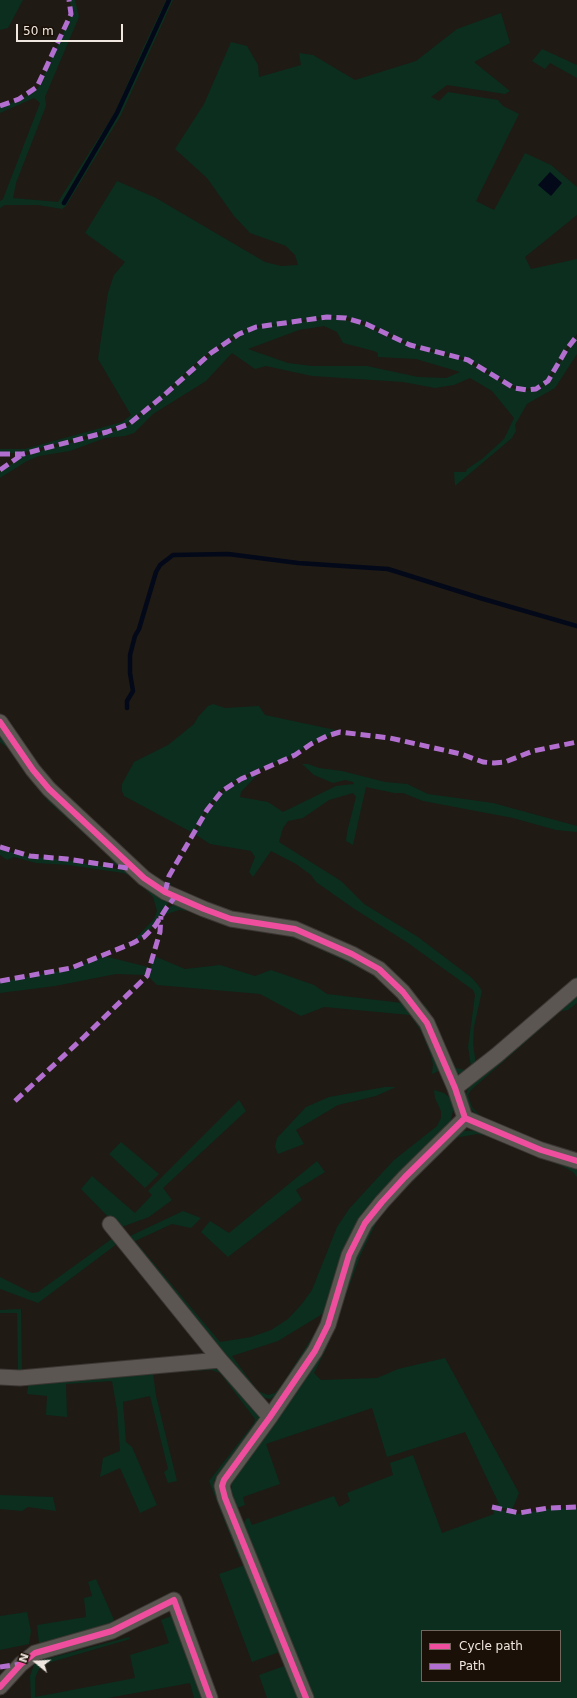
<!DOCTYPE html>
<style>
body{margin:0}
#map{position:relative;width:577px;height:1698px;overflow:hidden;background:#1f1a14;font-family:"DejaVu Sans",sans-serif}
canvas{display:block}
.legend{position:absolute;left:421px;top:1630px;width:140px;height:52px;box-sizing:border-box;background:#1b1007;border:1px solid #70665e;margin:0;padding:5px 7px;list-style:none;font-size:12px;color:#efe7e0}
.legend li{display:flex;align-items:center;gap:8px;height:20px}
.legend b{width:20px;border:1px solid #70665e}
.north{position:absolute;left:16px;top:1642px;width:40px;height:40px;-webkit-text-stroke:3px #1b1007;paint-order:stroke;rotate:288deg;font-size:11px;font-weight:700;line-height:16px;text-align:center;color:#efe7e0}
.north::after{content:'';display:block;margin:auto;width:14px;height:18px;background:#efe7e0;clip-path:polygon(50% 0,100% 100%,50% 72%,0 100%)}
.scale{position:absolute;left:16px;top:24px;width:107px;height:18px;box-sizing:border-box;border:2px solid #efe7e0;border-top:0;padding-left:5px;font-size:12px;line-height:14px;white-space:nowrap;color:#efe7e0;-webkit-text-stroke:3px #1b1007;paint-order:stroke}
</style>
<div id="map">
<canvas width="577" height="1698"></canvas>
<ul class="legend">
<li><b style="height:5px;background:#ef4d9e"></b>Cycle path</li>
<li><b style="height:5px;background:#b36fd0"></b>Path</li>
</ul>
<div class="north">N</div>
<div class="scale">50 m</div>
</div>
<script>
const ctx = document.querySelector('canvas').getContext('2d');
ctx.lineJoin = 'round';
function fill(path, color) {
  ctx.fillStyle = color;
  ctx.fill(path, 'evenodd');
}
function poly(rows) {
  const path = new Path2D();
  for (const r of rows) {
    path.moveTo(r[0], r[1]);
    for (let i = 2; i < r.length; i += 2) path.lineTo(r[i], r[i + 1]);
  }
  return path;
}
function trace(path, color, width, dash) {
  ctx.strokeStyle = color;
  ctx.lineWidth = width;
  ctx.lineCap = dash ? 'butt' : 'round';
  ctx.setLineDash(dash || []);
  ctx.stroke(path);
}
fill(poly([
 [0,0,23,0,8,28,0,30],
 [70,0,75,0,79,17,45,97,46,106,16,183,13,198,58,202,115,112,144,46,166,0,168,0,116,113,93,150,63,202,65,203,94,151,118,114,149,43,170,0,173,0,121,115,66,206,62,209,38,205,5,205,0,208,0,201,3,199,40,103,34,98,0,113,0,107,20,100,38,88,72,14],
 [501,13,510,43,474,62,510,91,505,94,447,85,431,97,439,101,448,92,498,100,503,106,519,114,476,201,494,210,525,153,551,165,577,187,577,215,525,257,531,269,577,259,577,334,565,350,547,380,542,385,536,388,521,389,509,384,468,359,410,344,367,323,346,317,327,316,282,324,255,326,238,333,199,360,162,396,128,423,106,431,22,453,0,453,0,449,25,449,122,422,131,415,98,359,108,293,114,275,125,262,85,233,117,181,156,198,265,262,281,266,298,265,295,255,286,246,250,233,234,216,207,178,175,149,204,104,231,42,247,46,258,65,259,77,301,65,299,53,313,55,355,80,416,61,457,29],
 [542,49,577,65,577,78,550,63,545,69,532,61],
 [336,317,366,326,410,346,467,361,508,386,520,391,537,390,549,381,567,351,577,337,577,354,555,388,527,404,515,425,516,431,512,438,455,486,454,472,466,472,467,469,482,459,504,439,514,418,492,391,470,378,454,385,435,388,403,382,312,376,266,366,255,369,232,353,206,381,153,414,134,433,125,436,105,438,70,451,39,456,27,461,0,478,0,472,23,456,107,433,129,425,163,397,201,362,245,331,256,328],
 [324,326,337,332,343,343,374,351,378,353,378,357,416,359,460,372,446,378,418,377,367,366,312,366,288,363,248,349,299,330],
 [213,704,225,708,259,706,265,715,340,731,311,743,295,754,240,778,221,790,206,809,193,833,124,796,122,791,122,784,134,762,168,745,194,724,198,717,208,706],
 [0,727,131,868,115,865,108,855,48,801,9,749,0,742],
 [302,764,308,764,319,768,342,771,385,782,407,784,428,794,493,803,577,826,577,832,556,830,513,818,423,801,403,793,394,793,366,787,353,845,346,841,347,832,356,797,353,793,329,800,303,818,288,821,283,828,279,842,341,881,364,904,418,937,472,978,478,985,482,991,474,1027,473,1044,476,1064,542,1009,577,976,577,982,570,988,471,1073,464,1075,454,1072,432,1024,421,1006,385,971,358,953,297,927,278,922,224,914,167,889,169,880,173,889,227,913,289,921,320,931,370,957,402,980,406,987,428,1009,456,1068,465,1070,471,1067,468,1047,475,995,473,990,408,943,353,908,316,882,311,875,296,864,271,851,253,877,249,872,255,857,251,851,210,844,195,834,208,810,223,792,241,780,260,772,241,792,240,797,268,802,283,812,336,786,354,784,353,782,345,780,333,783,314,775],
 [0,849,30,857,66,860,134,872,171,899,154,925,143,937,132,942,154,919,157,911,153,897,133,877,123,873,68,865,36,863,14,857,7,860,0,855],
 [176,904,183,904,227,921,279,928,295,933,363,962,394,986,421,1022,442,1066,441,1070,432,1074,433,1064,430,1053,421,1031,410,1015,324,1007,301,1016,260,994,157,985,148,976,154,956,185,969,220,965,255,976,271,970,314,985,327,994,402,1003,387,986,368,972,303,941,274,932,241,928,219,923,188,911,179,910,164,915,169,907],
 [104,956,148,967,145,975,116,974,55,986,0,993,0,982,71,969],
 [577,990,577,1003,568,1010,561,1011,471,1090,468,1095,472,1107,489,1125,471,1109,465,1097,471,1082],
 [385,1087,396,1087,376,1096,338,1105,296,1130,304,1144,278,1154,275,1147,277,1138,306,1107,329,1097],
 [434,1090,444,1093,453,1100,454,1107,450,1124,385,1191,326,1320,278,1394,270,1399,261,1397,255,1393,128,1237,183,1211,201,1218,191,1228,172,1224,135,1241,220,1342,251,1337,271,1330,288,1319,301,1305,312,1290,337,1227,349,1209,394,1160,437,1126,441,1118,441,1111,435,1098],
 [324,1313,320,1325,283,1383,275,1393,268,1395,258,1391,232,1356,278,1341],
 [239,1100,246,1111,163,1188,172,1200,149,1217,119,1228,81,1189,92,1176,135,1213,152,1195,148,1191],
 [483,1130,573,1166,577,1169,577,1177,573,1172,562,1166,493,1137,477,1134,455,1138,381,1213,361,1254,327,1347,314,1373,321,1380,377,1378,398,1369,445,1358,519,1493,512,1510,492,1506,499,1504,465,1432,387,1457,372,1408,266,1444,280,1484,243,1497,245,1505,237,1508,233,1499,231,1483,289,1398,355,1251,371,1221,462,1131],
 [121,1142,159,1174,145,1188,109,1154],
 [317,1161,325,1172,296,1190,302,1200,228,1257,201,1232,210,1221,229,1233],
 [113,1238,117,1244,38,1303,0,1289,0,1277,32,1293,38,1292],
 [21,1309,22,1370,18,1371,17,1313,0,1313,0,1310],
 [214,1364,261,1414,260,1427,214,1481,242,1557,239,1558,209,1481,254,1423,255,1419,220,1373,211,1370,153,1373,156,1396,177,1481,168,1483,164,1472,168,1469,150,1396,123,1402,126,1442,132,1447,157,1505,140,1513,120,1468,100,1477,103,1458,120,1451,117,1410,112,1381,66,1384,67,1417,46,1415,47,1396,27,1394,29,1380],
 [413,1455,442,1533,494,1514,492,1508,519,1514,548,1509,577,1508,577,1698,313,1698,244,1523,246,1519,249,1518,252,1525,334,1496,339,1507,350,1501,347,1493,393,1475,390,1463],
 [422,1631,560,1631,560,1681,422,1681],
 [0,1495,53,1497,56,1511,28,1507,22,1511,0,1509],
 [248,1564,282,1651,252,1662,219,1574],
 [96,1579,115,1622,113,1629,39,1644,37,1625,86,1617,84,1598,92,1596,88,1582],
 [27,1612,31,1631,29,1644,0,1650,0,1616],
 [171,1616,174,1617,201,1698,194,1698,190,1683,108,1698,31,1698,30,1676,35,1662,129,1637,130,1639,41,1665,35,1678,35,1697,135,1678,130,1655,169,1643,161,1620],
 [287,1665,301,1698,267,1698,259,1675]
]), '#0b2e1e');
fill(poly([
 [550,172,562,183,551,196,538,185]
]), '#030919');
trace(poly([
 [64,203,117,113,169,0],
 [127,708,127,701,133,691,130,673,130,655,135,636,139,629,156,572,160,565,173,555,228,554,298,563,388,569,480,598,577,626]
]), '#030919', 4.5);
const street = poly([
 [0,722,33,770,49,789,144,878,165,892,204,909,231,919,295,929,352,954,379,969,403,992,427,1023,455,1088,465,1118,541,1150,577,1161],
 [455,1088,497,1055,577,986],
 [110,1224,220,1360,270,1417],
 [0,1377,20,1378,220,1360],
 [0,1687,21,1664,35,1653,112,1631,174,1600,210,1698],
 [306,1698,225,1498,222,1486,224,1480,270,1417,315,1351,328,1325,349,1255,365,1223,382,1202,405,1177,465,1118]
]);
trace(street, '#3b3632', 17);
trace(street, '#5b5652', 15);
trace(poly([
 [0,106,19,99,37,87,71,14,69,0],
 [0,454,23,454,107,432,129,424,162,397,211,353,239,334,256,327,327,317,346,318,366,324,410,345,468,360,514,388,527,390,536,389,548,381,566,350,577,336],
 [0,470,23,454],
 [0,847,30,856,67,859,134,869],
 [165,892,169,876,207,810,222,791,241,779,295,755,311,744,327,736,340,732,390,738,461,754,483,762,494,763,505,762,533,751,577,742],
 [0,981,71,968,133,943,144,937,155,926,167,907,175,897],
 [15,1101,84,1037,147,976,160,932,161,916],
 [492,1507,519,1513,548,1508,577,1507],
 [0,1667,21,1664]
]), '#b36fd0', 5, [10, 5]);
trace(poly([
 [0,722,33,770,49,789,144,878,165,892,204,909,231,919,295,929,352,954,379,969,403,992,427,1023,455,1088,465,1118,541,1150,577,1161],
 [0,1687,21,1664,35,1653,112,1631,174,1600,210,1698],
 [306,1698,225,1498,222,1486,224,1480,270,1417,315,1351,328,1325,349,1255,365,1223,382,1202,405,1177,465,1118]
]), '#ef4d9e', 6);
</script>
